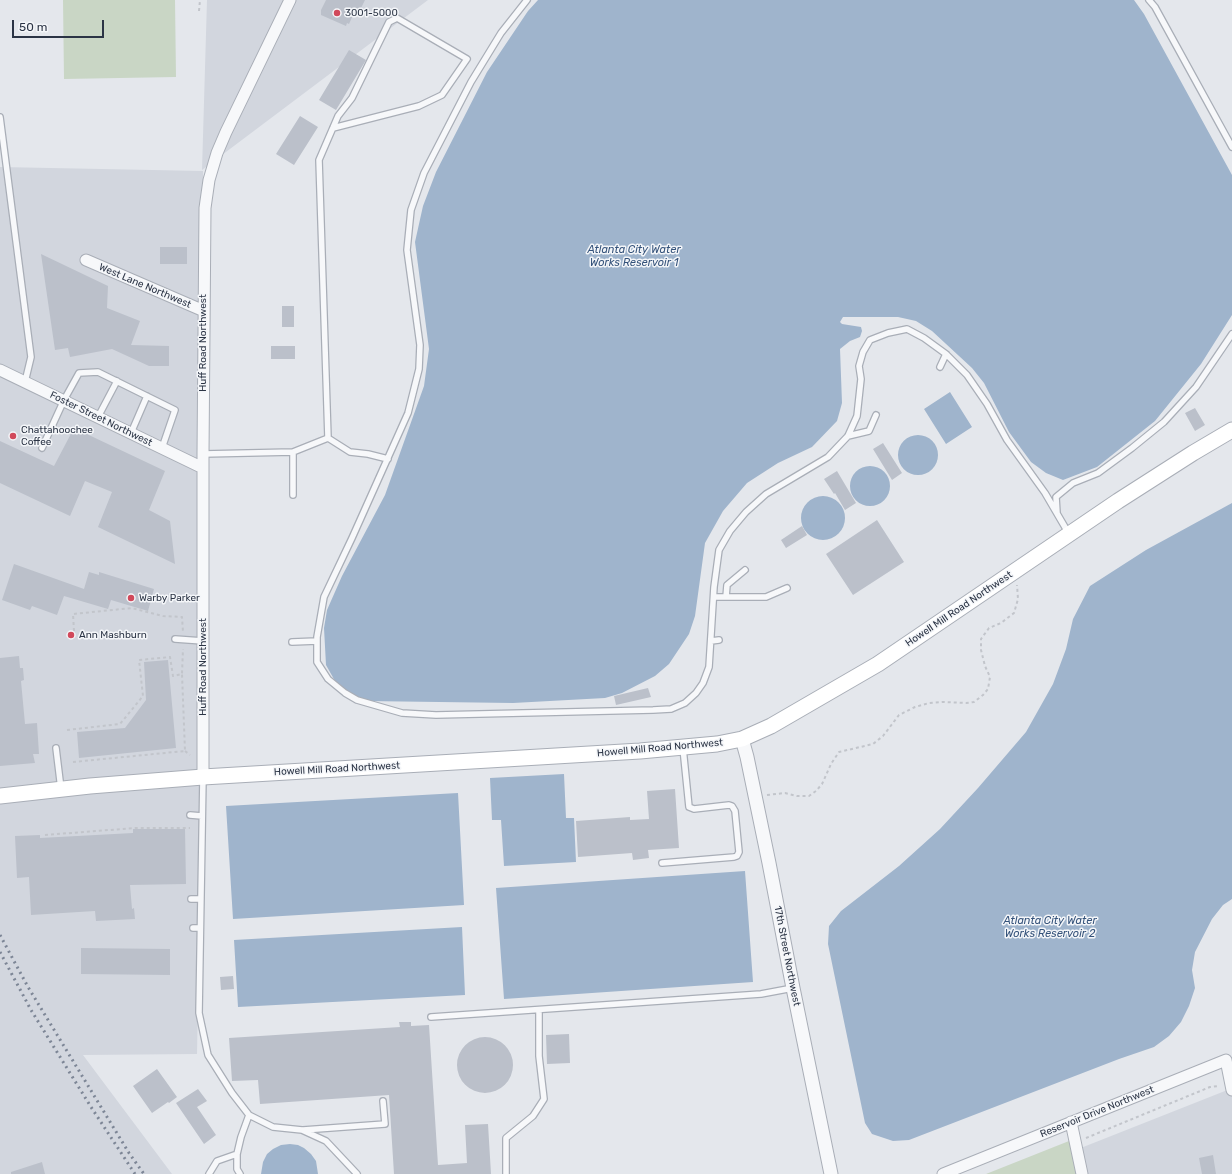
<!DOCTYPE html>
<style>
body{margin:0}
#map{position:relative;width:1232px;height:1174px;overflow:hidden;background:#e4e7ec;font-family:Rubik,sans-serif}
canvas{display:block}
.scale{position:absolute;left:12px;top:20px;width:92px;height:18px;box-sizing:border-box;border:2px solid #2b3445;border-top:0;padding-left:5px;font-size:12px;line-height:14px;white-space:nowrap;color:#2b3445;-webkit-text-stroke:3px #f4f6f9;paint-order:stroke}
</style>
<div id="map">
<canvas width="1232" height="1174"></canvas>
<div class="scale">50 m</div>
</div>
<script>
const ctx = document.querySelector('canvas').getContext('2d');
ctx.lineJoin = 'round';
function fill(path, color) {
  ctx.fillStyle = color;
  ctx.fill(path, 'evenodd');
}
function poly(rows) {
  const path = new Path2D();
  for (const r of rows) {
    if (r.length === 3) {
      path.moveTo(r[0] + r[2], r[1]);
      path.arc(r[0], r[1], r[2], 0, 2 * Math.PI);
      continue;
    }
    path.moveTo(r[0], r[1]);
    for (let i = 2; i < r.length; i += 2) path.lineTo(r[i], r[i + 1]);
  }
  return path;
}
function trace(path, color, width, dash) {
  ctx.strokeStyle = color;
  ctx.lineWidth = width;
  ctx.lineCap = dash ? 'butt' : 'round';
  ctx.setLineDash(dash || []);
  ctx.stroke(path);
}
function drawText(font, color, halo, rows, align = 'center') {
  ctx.font = font + ' Rubik,sans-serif';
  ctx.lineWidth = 3;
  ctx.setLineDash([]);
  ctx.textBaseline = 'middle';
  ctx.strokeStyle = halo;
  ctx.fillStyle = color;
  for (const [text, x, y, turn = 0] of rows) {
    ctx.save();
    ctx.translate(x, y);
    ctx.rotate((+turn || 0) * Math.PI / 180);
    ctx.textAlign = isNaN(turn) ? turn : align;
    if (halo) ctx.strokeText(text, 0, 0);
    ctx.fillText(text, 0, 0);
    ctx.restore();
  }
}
fill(poly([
 [207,0,428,0,202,170],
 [0,167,203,171,202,784,197,1054,83,1055,172,1174,0,1174],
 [1230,1089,1232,1089,1232,1174,1015,1174]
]), '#d2d6de');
fill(poly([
 [63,0,175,0,176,77,64,79],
 [1069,1141,1076,1174,986,1174]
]), '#c9d6c5');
fill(poly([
 [538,0,1134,0,1144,14,1232,175,1232,315,1201,364,1155,421,1097,467,1063,480,1046,473,1031,462,1009,432,984,383,972,368,932,331,916,321,898,317,843,317,840,322,842,324,861,327,862,331,860,337,850,341,840,349,842,403,837,421,812,447,778,463,747,483,723,511,705,543,695,616,689,634,669,664,655,676,622,693,605,698,513,703,365,701,349,693,335,681,326,665,324,628,327,610,342,576,385,495,424,386,429,349,415,242,423,206,436,172,487,72,528,11],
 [950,392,972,427,946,444,924,409],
 [918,455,20],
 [870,486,20],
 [823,518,22],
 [1232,503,1232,899,1223,905,1212,919,1195,952,1192,970,1195,988,1189,1006,1181,1022,1169,1036,1154,1047,1119,1059,909,1140,893,1141,872,1134,865,1123,828,944,829,926,841,911,899,866,940,829,978,788,1026,732,1053,684,1066,649,1073,619,1090,586,1146,550],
 [564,774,566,818,574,818,576,862,504,866,501,820,492,820,490,778],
 [458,793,464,905,233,919,226,806],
 [745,871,753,982,504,999,496,888],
 [462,927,465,995,238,1007,234,940],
 [290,1144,298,1145,304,1148,311,1154,316,1161,318,1174,261,1174,263,1162,267,1154,273,1149,281,1145]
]), '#9fb4cc');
fill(poly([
 [326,0,365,0,358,14,354,13,349,24,347,23,346,26,321,15,321,10],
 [349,50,366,60,336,110,319,100],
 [300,116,318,127,294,165,276,154],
 [160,247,187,247,187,264,160,264],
 [41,254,108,286,107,308,140,321,131,345,169,346,169,366,149,366,112,349,70,357,68,348,55,350],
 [282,306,294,306,294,327,282,327],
 [271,346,295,346,295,359,271,359],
 [1195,408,1205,425,1195,431,1185,413],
 [74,428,165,471,149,510,170,521,175,564,98,527,112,492,85,481,70,516,0,483,0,441,54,466],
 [883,443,902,473,892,480,873,449],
 [837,471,856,503,845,510,835,493,834,494,824,479],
 [877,520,904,562,853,595,826,554],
 [802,526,807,535,786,548,781,540],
 [14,564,84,589,89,572,99,575,99,572,154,589,148,611,111,600,108,609,64,596,57,615,32,606,30,610,2,600],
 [19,656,20,668,23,668,24,680,21,681,25,724,37,723,39,754,33,754,35,763,0,766,0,658],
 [168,660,176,748,79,758,77,732,125,728,146,700,144,662],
 [648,688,651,697,616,705,614,696],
 [675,789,679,848,648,850,649,858,633,860,632,853,578,857,576,821,630,817,630,820,649,819,647,791],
 [133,829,185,829,186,884,130,885,132,909,134,908,135,919,96,921,95,911,31,915,29,877,17,878,15,836,40,835,40,838,133,833],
 [81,948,170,949,170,975,81,974],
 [233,976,234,989,221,990,220,977],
 [399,1022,411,1022,411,1026,429,1025,438,1165,467,1163,465,1125,488,1124,491,1174,394,1174,389,1095,260,1104,258,1080,232,1081,229,1038,400,1027],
 [569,1034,570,1063,547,1064,546,1035],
 [485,1065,28],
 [157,1069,177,1097,169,1103,168,1102,152,1113,133,1086],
 [198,1089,207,1101,197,1107,216,1135,204,1144,176,1103],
 [1213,1155,1216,1174,1202,1174,1199,1158],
 [42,1162,45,1174,11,1174,11,1172]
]), '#bbc0ca');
const service = poly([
 [527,0,501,33,471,82,424,173,411,210,407,250,420,345,419,369,408,413,352,538,324,597,317,637,317,662,328,679,345,693,357,700,402,713,436,715,653,710,671,709,685,703,696,693,703,683,709,667,714,587,719,550,730,531,746,512,766,494,828,457,848,436,857,416,861,379,859,366,863,352,870,340,888,333,907,329,924,338,946,354,967,375,987,404,1007,440,1045,493,1069,534],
 [1149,0,1155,7,1232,147],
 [0,117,31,357,25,382],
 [940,367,946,354],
 [98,417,117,381],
 [131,433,147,396],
 [848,436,869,431,876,415],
 [328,438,350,452,368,454,388,459],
 [42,448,64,400,79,373,98,372,175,410,162,448],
 [293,452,328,438,319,160,338,116,352,98,389,22,397,18,467,59,442,95,419,106,333,128],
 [203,454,293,452,293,495],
 [1057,513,1056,497,1073,483,1098,473,1132,448,1164,422,1196,387,1232,334],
 [714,597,766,597,787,588],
 [726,597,727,585,745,570],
 [175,639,203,641],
 [711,641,719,640],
 [292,642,317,641],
 [56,748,61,789],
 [203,777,199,1013,208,1055,232,1093,249,1115,273,1127,302,1130,326,1141,357,1174],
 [190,815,202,816],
 [662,863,734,857,737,856,739,852,735,811,732,806,729,805,694,809,689,807,683,748],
 [191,899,201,899],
 [193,928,200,928],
 [431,1017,761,994,793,988],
 [303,1130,385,1124,383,1101],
 [209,1174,217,1161,237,1154],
 [240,1174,237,1169,237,1154,241,1137,249,1115],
 [506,1174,506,1138,533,1116,544,1099,539,1056,539,1010]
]);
const minor = poly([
 [86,260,204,311],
 [0,370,203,468],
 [203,777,203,454,205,208,209,180,217,153,226,132,290,0],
 [1071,1122,1082,1174],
 [943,1174,1226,1060,1232,1090]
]);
const tertiary = poly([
 [742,739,747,757,769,863,793,988,831,1174]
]);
const secondary = poly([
 [0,796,90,786,203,777,640,751,717,744,742,739,771,726,878,664,1118,501,1193,453,1232,430]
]);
trace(service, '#a9aeb7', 8);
trace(minor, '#a9aeb7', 13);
trace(tertiary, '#a9aeb7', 15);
trace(secondary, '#a9aeb7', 17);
trace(poly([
 [199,11,200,0],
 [74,631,73,614,132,608,163,616,182,617,183,632],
 [67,730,120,724,143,696,139,660,170,657,173,676,182,674,183,649],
 [185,751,190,755],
 [73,762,185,751,182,674],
 [767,795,785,793,797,796,809,796,816,791,822,784,831,764,839,752,873,744,883,736,899,715,915,707,929,703,943,702,966,703,974,702,983,695,988,689,990,677,985,666,981,650,981,639,989,628,1001,623,1014,613,1018,599,1017,585],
 [45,835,135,828,190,828],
 [1086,1138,1210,1087,1219,1086]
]), '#c2c5cb', 2, [3, 3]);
trace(service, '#f7f8fa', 5.5);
trace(minor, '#f7f8fa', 11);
trace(tertiary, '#f7f8fa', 13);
trace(secondary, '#fff', 15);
trace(poly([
 [0,935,28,987,129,1153,144,1174],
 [0,952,31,1010,91,1107,135,1174]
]), '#7d8696', 3, [2, 4]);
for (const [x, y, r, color] of [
 [337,13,4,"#d1495b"],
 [13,436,4,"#d1495b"],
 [131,598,4,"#d1495b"],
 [71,635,4,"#d1495b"]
]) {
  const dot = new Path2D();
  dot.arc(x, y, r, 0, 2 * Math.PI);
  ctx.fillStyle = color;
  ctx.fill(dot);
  trace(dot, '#f4f6f9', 1.5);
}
drawText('10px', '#2b3445', '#f4f6f9', [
 ["3001-5000",345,13],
 ["Chattahoochee",21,430],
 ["Coffee",21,442],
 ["Warby Parker",139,598],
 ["Ann Mashburn",79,635]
], 'left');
drawText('10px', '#2b3445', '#f4f6f9', [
 ["West Lane Northwest",145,286,23],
 ["Huff Road Northwest",203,343,-90],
 ["Foster Street Northwest",101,419,26],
 ["Howell Mill Road Northwest",959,609,-34],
 ["Huff Road Northwest",203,667,-90],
 ["Howell Mill Road Northwest",660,748,-5],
 ["Howell Mill Road Northwest",337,769,-3],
 ["17th Street Northwest",787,956,79],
 ["Reservoir Drive Northwest",1097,1112,-22]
]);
drawText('italic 11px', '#34527a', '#f4f6f9', [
 ["Atlanta City Water",634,250],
 ["Works Reservoir 1",634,263],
 ["Atlanta City Water",1050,921],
 ["Works Reservoir 2",1050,934]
]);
</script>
